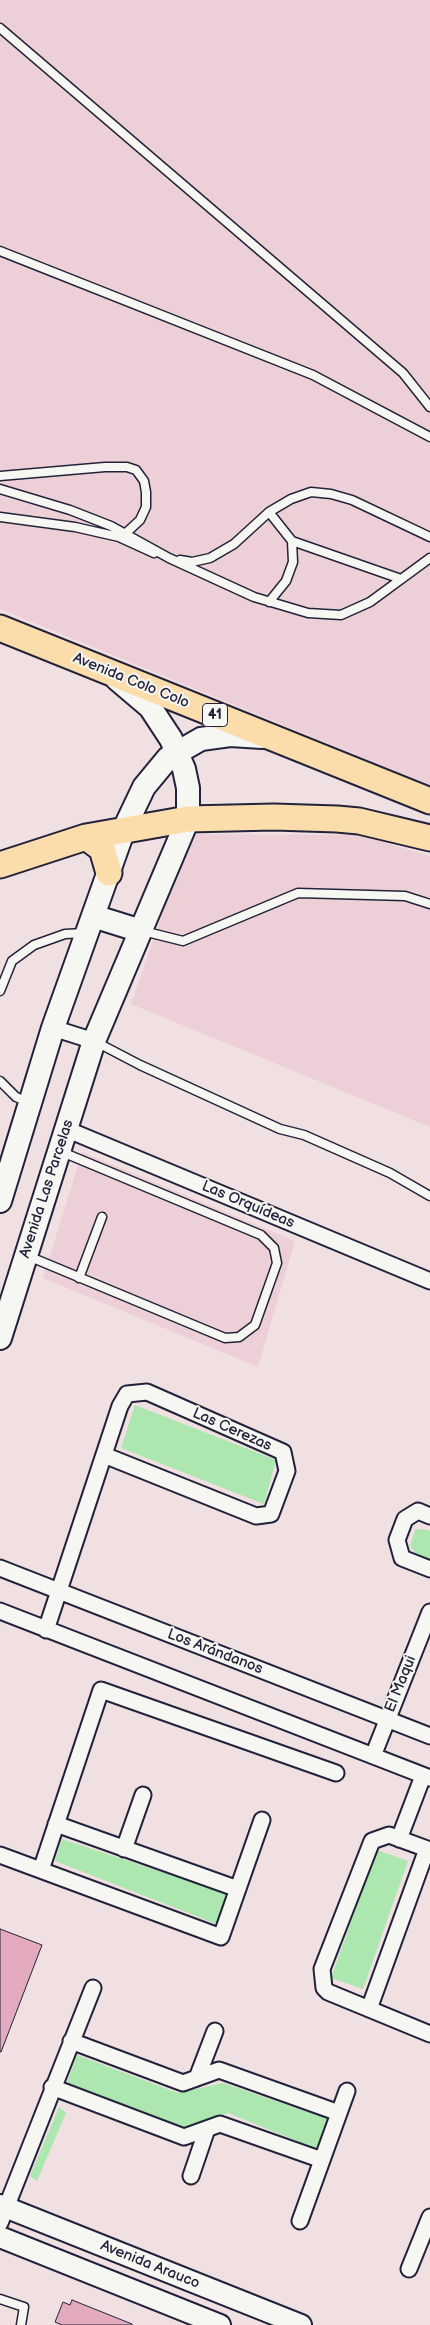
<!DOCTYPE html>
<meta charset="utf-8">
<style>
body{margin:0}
canvas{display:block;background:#f1e0e2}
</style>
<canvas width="430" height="2325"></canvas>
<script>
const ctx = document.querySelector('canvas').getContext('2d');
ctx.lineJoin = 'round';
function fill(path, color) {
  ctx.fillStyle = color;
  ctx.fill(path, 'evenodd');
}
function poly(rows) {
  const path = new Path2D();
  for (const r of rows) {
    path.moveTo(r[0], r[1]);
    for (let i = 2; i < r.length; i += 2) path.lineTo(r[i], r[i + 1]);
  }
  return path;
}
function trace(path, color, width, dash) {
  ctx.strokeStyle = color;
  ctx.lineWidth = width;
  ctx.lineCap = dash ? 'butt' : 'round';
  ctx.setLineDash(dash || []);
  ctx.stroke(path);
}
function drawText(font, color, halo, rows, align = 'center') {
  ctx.font = font + ' "Balsamiq Sans",sans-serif';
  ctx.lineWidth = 4;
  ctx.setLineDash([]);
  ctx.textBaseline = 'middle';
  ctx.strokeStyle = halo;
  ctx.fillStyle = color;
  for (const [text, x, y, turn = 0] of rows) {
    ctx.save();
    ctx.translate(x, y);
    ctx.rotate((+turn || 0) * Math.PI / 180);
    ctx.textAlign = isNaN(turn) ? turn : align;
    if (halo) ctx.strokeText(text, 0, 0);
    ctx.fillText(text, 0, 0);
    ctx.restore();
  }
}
fill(poly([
 [0,0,430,0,430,785,0,609],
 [190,834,359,835,430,856,430,1127,131,1004],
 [82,1152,295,1241,258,1367,43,1278]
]), '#edd0d7');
fill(poly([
 [135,1405,276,1460,264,1504,121,1448],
 [422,1529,430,1531,430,1559,416,1554,410,1546,415,1530],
 [62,1839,228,1894,219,1925,55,1861],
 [377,1850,408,1861,363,1989,331,1978],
 [77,2055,178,2093,223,2083,328,2119,317,2149,228,2113,188,2129,67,2083],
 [59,2107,66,2113,37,2181,30,2176]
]), '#abe7ae');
const building = poly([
 [0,1929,42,1945,1,2052,0,2052,0,1929],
 [72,2300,132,2324,132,2325,62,2325,55,2322,63,2302,70,2305,72,2300]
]);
fill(building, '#e4abbe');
trace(building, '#22223b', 1);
const service = poly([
 [0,28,403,373,430,407],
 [0,251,313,375,430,437],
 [0,476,105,467,127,467,136,470,144,481,146,492,146,507,140,520,126,533],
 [0,489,70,510,111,526,169,558,254,597,308,613,341,615,370,602,430,558],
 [0,517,75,527,119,537,154,553],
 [292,541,401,579],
 [180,560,192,562,210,558,234,544,269,512,291,499,311,492,331,494,352,500,430,537],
 [269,602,286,581,293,562,292,541,269,512],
 [143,931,183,941,298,893,405,896,430,904],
 [0,991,12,961,34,945,65,934,85,933],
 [96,1042,140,1065,280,1129,304,1135,390,1173,430,1196],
 [0,1081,16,1097,28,1102],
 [28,1256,225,1338,239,1337,255,1325,277,1263,274,1248,261,1235,62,1152],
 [79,1278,102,1217],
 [0,2299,24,2307,21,2325]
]);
const minor = poly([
 [53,1028,94,1041],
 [66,1129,430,1281],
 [430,1516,418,1511,405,1519,397,1540,402,1558,430,1569],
 [0,1568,430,1736],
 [0,1611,430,1778],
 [46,1630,120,1406,127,1394,147,1392,283,1452,287,1471,271,1514,256,1516,104,1455],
 [373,1756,430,1612],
 [56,1824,238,1889],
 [399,1839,423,1776],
 [124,1849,143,1795],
 [430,1850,389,1835,372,1841,322,1969,324,1988,328,1992,430,2034],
 [0,1855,221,1937,262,1820],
 [41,1870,101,1690,336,1773],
 [369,2009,427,1849],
 [71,2041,183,2083,219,2070,339,2113],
 [197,2078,215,2031],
 [52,2087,184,2137,220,2124,322,2160],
 [191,2176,207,2129],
 [300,2221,347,2091],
 [0,2223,93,1988],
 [409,2269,430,2217]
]);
const tertiary = poly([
 [0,2205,301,2325],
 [0,2237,220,2325]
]);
const secondary = poly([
 [93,916,141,931],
 [0,1201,53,1028,124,829,144,787,168,758,201,739,230,735,262,737],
 [0,1338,94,1041,188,819,188,788,184,769,171,739,150,707,117,679]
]);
const primary = poly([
 [0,628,430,801],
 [86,837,102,849,109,873],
 [0,865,86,837,188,819,274,817,337,819,359,821,430,838]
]);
trace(service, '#22223b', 11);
trace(minor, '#22223b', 19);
trace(tertiary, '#22223b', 24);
trace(secondary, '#22223b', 26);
trace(primary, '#22223b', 29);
trace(service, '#f6f6f2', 8);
trace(minor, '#f6f6f2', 15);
trace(tertiary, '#f6f6f2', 20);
trace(secondary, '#f6f6f2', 22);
trace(primary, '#fbddab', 25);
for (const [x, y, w] of [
 [215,715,25]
]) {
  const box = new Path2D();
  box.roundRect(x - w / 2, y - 11.5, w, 23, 4);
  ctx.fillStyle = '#f6f6f2';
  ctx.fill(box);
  trace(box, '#22223b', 1);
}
drawText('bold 14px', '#22223b', null, [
 ["41",215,715]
]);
drawText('15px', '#22223b', '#f6f6f2', [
 ["Avenida Colo Colo",131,681,22],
 ["Avenida Las Parcelas",47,1189,-72],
 ["Las Orquídeas",248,1205,23],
 ["Las Cerezas",232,1430,24],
 ["Los Arándanos",215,1652,21],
 ["El Maqui",401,1684,-68],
 ["Avenida Arauco",150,2265,22]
]);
</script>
